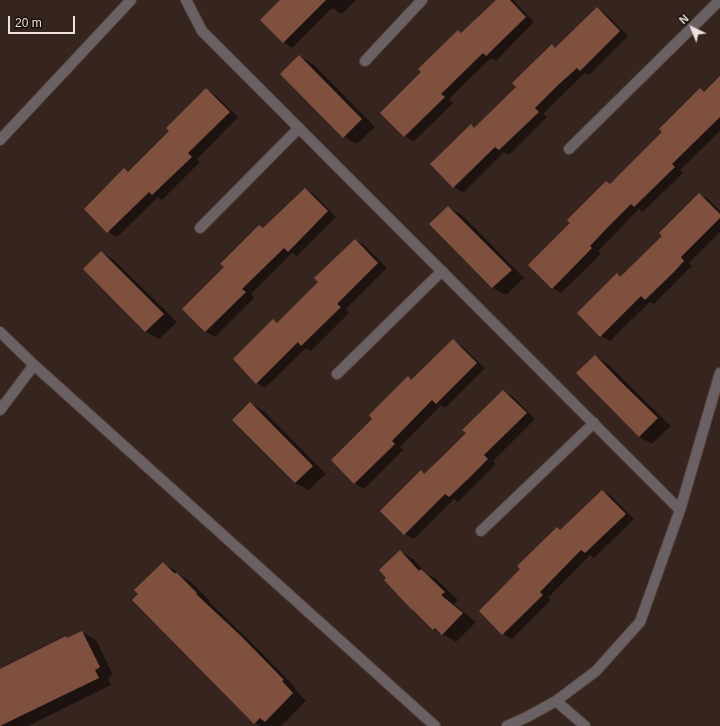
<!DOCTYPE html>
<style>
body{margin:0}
#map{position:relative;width:720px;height:726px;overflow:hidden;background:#36251f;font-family:Helvetica,sans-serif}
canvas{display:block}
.north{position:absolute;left:672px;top:8px;width:40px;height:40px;-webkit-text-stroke:3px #18100e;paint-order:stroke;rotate:317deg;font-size:11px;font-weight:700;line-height:16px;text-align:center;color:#ece1dc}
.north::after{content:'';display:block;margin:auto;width:14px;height:18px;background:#ece1dc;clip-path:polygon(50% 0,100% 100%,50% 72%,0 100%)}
.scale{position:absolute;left:8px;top:16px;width:67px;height:18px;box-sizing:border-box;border:2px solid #ece1dc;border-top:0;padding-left:5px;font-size:12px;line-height:14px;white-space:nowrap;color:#ece1dc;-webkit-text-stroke:3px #18100e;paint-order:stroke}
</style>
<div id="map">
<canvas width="720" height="726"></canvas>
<div class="north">N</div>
<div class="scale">20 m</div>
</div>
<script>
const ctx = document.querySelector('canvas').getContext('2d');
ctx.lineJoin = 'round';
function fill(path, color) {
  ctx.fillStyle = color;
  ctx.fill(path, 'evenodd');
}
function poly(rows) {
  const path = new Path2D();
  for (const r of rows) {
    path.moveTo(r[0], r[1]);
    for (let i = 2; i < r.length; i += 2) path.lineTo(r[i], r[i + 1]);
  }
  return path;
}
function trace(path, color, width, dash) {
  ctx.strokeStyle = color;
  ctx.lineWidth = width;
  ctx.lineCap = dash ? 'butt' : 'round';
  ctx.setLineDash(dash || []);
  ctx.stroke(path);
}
fill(poly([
 [282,0,356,0,342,14,332,8,292,48,283,42],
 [497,0,513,0,534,22,496,61,491,58,449,99,453,103,413,142,405,136,423,72,458,31,462,33],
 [597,8,606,14,628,36,589,75,585,73,565,92,543,114,547,117,509,155,504,152,463,193,454,187,432,164,471,126,475,128,517,87,552,46,556,48],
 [299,56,313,64,375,127,357,144,344,137],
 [720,77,720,131,680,170,683,173,643,212,639,209,598,251,601,254,561,293,552,288,611,184,664,132,700,90,705,92],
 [206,89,215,95,238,117,197,159,200,162,162,200,158,197,117,237,108,232,125,170,130,173,171,131],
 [305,189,314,194,336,217,297,256,292,253,251,294,254,298,215,337,206,332,184,309,225,267,260,226,264,229],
 [699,194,708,199,720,211,720,232,689,263,692,266,654,304,650,302,610,341,601,336,617,275,621,277,663,236],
 [448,207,462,215,524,278,506,295,493,288,431,224],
 [355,240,364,245,387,268,346,309,349,313,311,351,306,348,265,388,256,383,273,320,278,323,319,282],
 [101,252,114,260,177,322,159,339,146,332,84,269],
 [453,341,462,346,485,368,445,408,441,405,400,447,403,450,364,489,355,484,332,460,373,419,408,378,412,380],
 [595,356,608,364,635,391,671,426,652,444,639,437],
 [503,391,512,396,535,419,493,461,496,464,458,502,454,499,414,539,405,534,421,472,426,474,467,433],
 [250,403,264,411,326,474,309,490,295,483,233,420],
 [602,491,611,496,634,519,594,558,590,555,548,598,551,600,512,639,503,634,561,531],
 [400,551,413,559,427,574,435,578,458,600,454,604,476,622,456,642,433,629],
 [163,563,176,571,181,576,190,581,210,601,209,602,254,645,296,688,295,689,306,701,281,726,260,726,255,723],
 [82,632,96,640,113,675,108,678,111,685,28,726,0,726,0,670,66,637,69,639]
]), '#0007');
fill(poly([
 [280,0,326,0,283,43,260,20],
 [496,0,510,0,526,17,486,56,483,53,441,94,445,97,404,137,380,113,421,72,418,69,458,30,461,33],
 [597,7,620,31,580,71,577,68,556,87,535,108,539,112,499,150,495,147,453,188,430,164,471,124,474,128,516,87,512,83,552,44,555,48],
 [299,55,362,119,343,138,280,74],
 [720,76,720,117,672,164,675,167,634,207,631,204,610,225,590,246,592,248,552,289,528,265,570,223,567,220,606,181,610,184,662,132,659,129,700,88,704,92],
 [206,88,230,112,188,153,192,157,152,195,149,192,107,233,84,209,124,168,128,172,169,131,166,128],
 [305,188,328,211,288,252,284,248,242,289,246,292,205,332,182,309,224,267,220,264,259,225,263,228],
 [699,193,720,214,720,218,681,257,684,261,674,272,645,300,641,296,600,337,577,313,617,273,620,277,662,236,659,233],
 [448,206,512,270,492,288,429,224],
 [355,239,378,263,337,304,341,307,301,346,298,342,256,384,233,359,273,319,277,323,318,282,314,278],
 [101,251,164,314,145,332,83,269],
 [453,339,477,363,436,404,432,400,392,441,395,444,354,484,331,460,372,419,369,415,408,376,411,380],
 [595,355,621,382,658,418,639,437,576,373],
 [503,390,527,413,484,455,488,459,468,479,449,497,445,494,404,535,380,511,421,470,424,474,444,455,466,433,462,430],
 [250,402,313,466,295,483,232,420],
 [602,490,626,514,585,553,581,550,540,592,543,595,502,635,479,611,520,569,517,566,557,527,560,530],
 [400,550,419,571,421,569,445,592,441,595,463,613,442,635,435,628,433,630,412,609,412,610,384,580,386,578,379,570],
 [163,562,175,574,176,572,197,593,196,594,241,636,284,680,282,681,293,693,265,722,260,718,254,724,132,600,138,594,134,590],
 [82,631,100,667,95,670,99,678,0,726,0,669,66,636,67,638]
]), '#7f503e');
const service = poly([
 [365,61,422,0],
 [569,149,720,0],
 [200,228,299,128],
 [337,374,442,271],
 [481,531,594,423]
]);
const minor = poly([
 [186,0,202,31,680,510],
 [0,140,131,0],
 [0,332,34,365,435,726],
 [0,410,34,365],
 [556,701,585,726],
 [507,726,527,717,556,701,596,671,640,622,680,510,720,373]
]);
trace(service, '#53433d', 12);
trace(minor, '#53433d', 12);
trace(service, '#6a6164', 10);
trace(minor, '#6a6164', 10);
</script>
